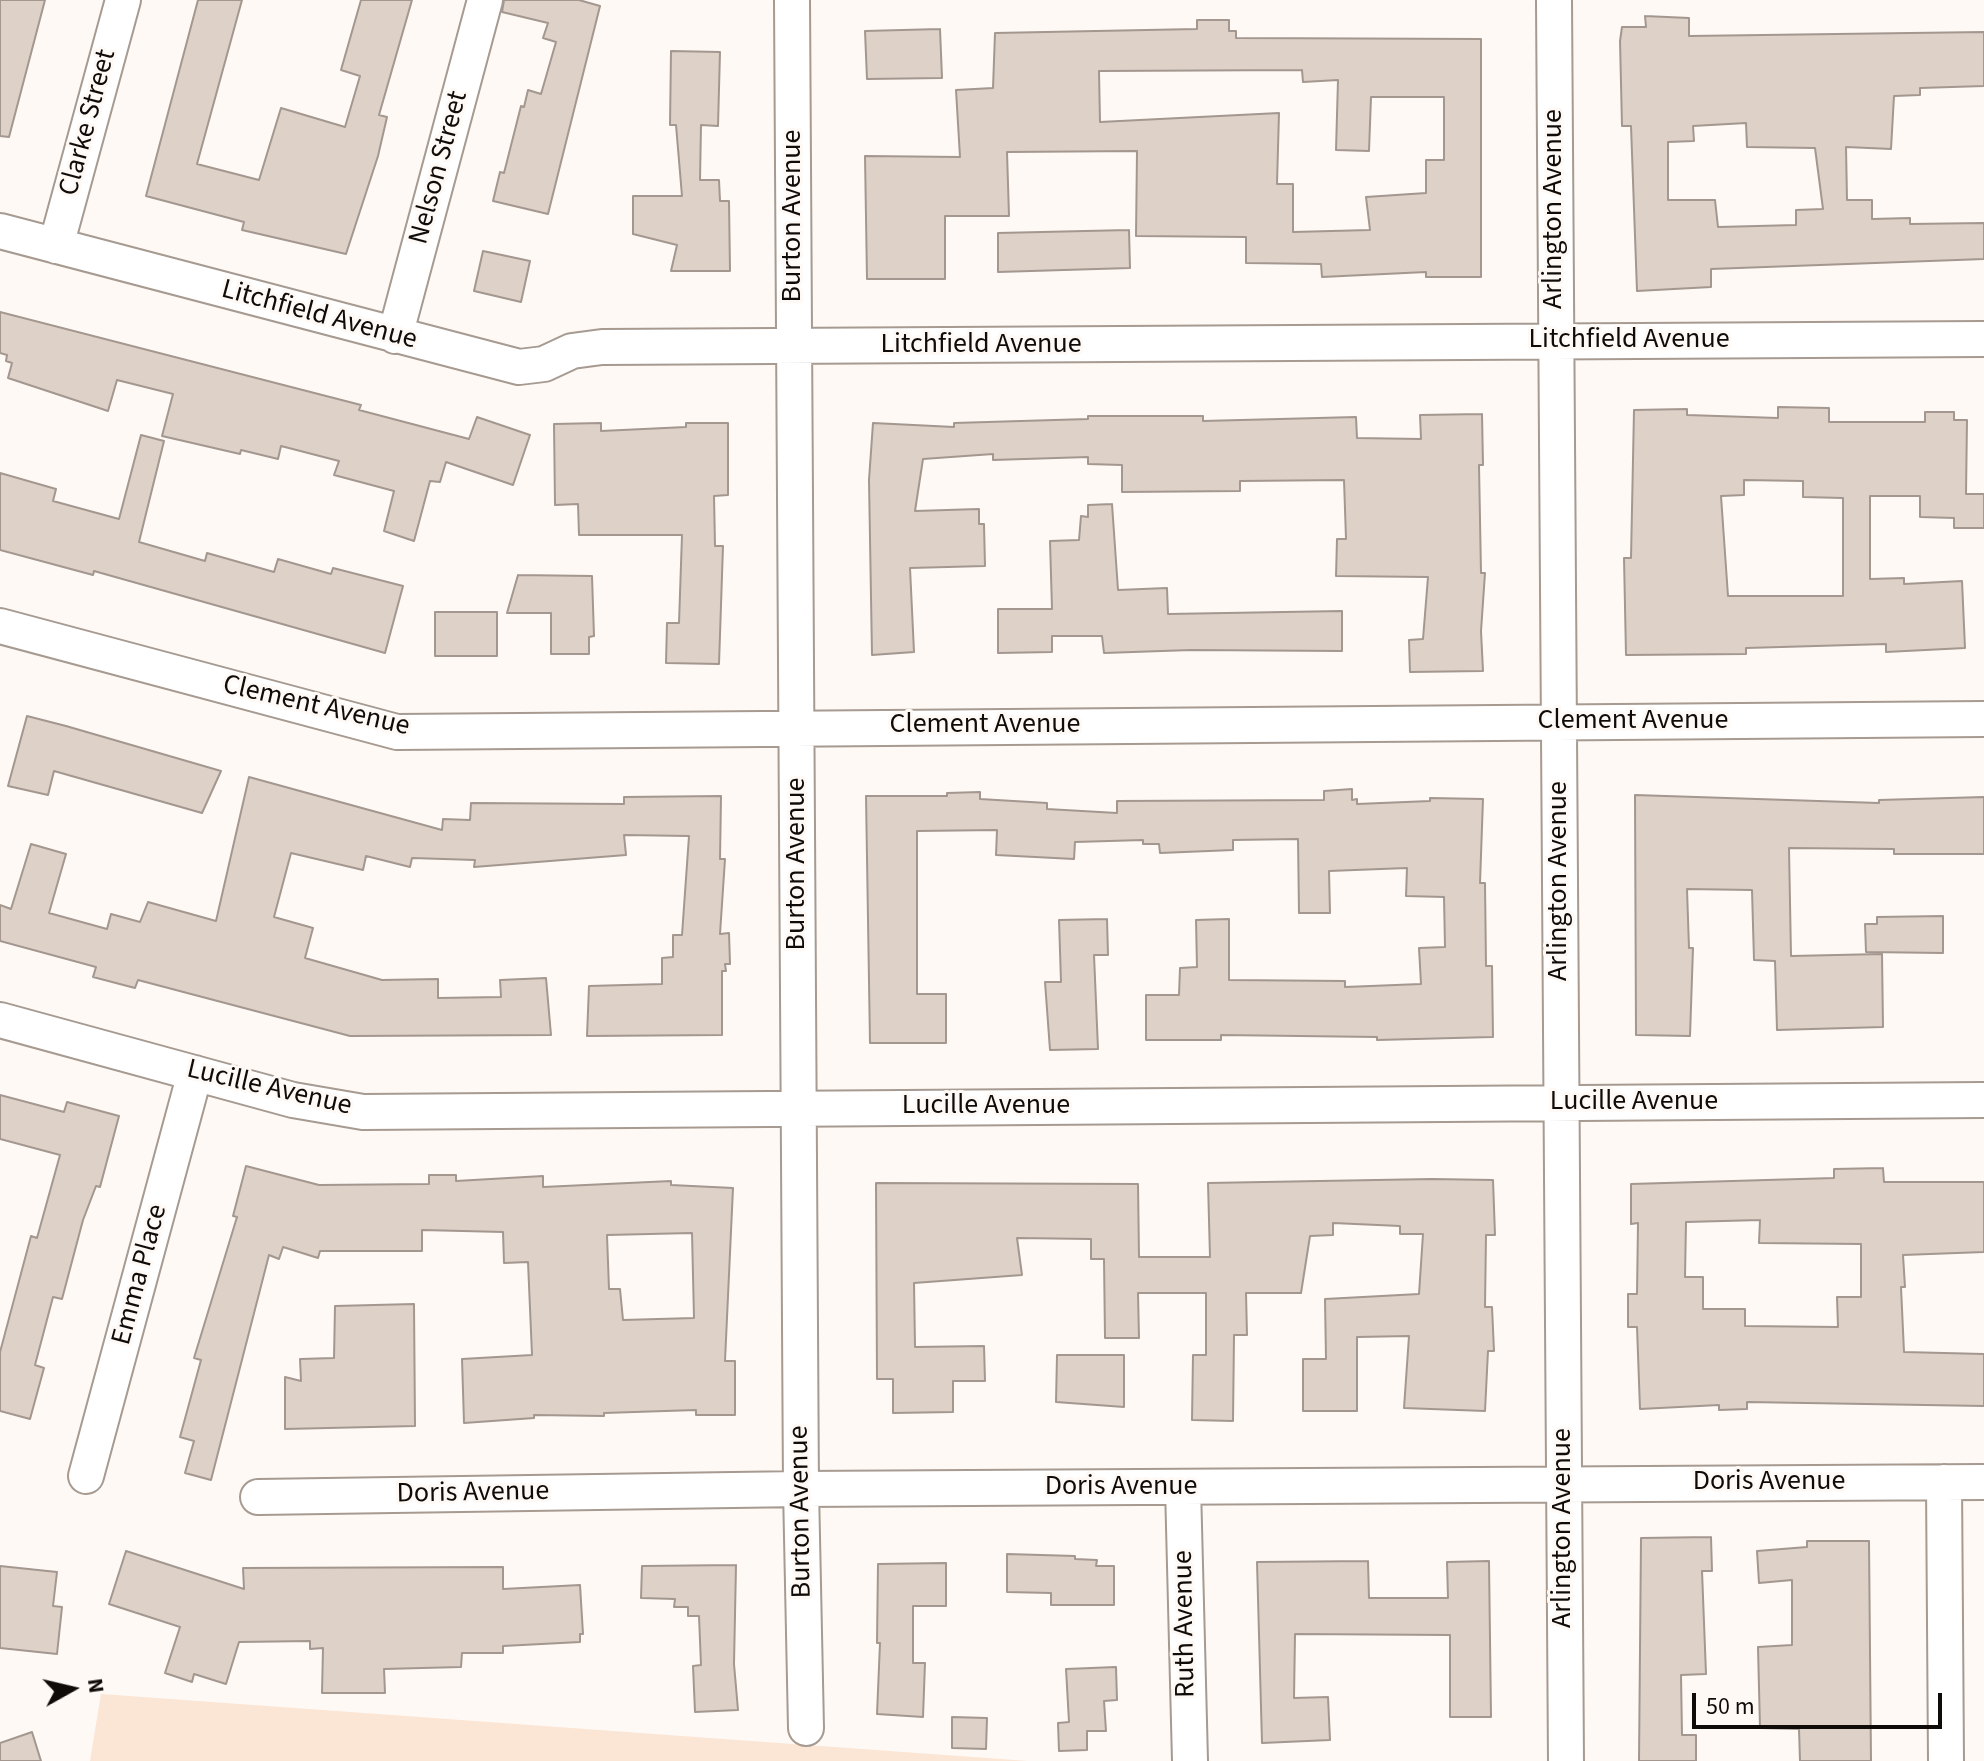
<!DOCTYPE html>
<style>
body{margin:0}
#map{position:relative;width:1984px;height:1761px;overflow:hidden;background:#fef9f5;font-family:"Source Sans 3",sans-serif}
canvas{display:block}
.north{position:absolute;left:32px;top:1649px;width:80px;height:80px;-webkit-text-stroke:6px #fef9f5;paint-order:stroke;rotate:82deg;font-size:22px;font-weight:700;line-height:32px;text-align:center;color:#0f0b08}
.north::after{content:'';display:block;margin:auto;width:28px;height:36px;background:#0f0b08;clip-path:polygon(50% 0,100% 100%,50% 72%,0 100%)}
.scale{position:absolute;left:1692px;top:1693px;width:250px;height:36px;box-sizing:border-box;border:4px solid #0f0b08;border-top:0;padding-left:10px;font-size:24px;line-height:28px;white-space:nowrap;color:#0f0b08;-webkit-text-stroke:6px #fef9f5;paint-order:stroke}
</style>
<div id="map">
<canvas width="1984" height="1761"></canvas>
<div class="north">N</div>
<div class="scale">50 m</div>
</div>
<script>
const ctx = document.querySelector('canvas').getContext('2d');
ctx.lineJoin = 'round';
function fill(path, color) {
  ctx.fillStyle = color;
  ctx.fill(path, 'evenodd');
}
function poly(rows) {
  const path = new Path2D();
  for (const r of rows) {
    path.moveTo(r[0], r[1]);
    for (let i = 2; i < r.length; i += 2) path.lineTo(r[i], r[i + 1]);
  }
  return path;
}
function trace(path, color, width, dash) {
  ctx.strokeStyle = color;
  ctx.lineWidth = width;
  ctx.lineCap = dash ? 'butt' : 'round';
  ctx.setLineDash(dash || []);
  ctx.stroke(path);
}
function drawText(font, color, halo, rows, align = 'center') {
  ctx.font = font + ' "Source Sans 3",sans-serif';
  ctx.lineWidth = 6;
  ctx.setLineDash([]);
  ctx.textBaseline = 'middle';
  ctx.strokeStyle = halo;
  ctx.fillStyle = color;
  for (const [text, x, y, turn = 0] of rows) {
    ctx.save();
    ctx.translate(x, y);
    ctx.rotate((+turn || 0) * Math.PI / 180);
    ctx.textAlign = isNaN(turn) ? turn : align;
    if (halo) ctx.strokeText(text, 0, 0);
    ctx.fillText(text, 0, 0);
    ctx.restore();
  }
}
fill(poly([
 [101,1694,1028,1761,90,1761]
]), '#fbe5d5');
const building = poly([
 [0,0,45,0,9,137,0,136,0,0],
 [198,0,242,0,197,164,259,180,281,108,345,127,360,76,341,70,361,0,412,0,379,115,387,117,378,156,346,254,242,230,244,222,146,196,198,0],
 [504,0,579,0,600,6,548,214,493,201,500,172,504,173,521,106,524,107,528,90,541,94,556,42,543,38,548,23,502,12,504,0],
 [1645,16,1689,18,1689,36,1984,32,1984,86,1920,88,1920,95,1894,96,1891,149,1846,147,1847,200,1872,200,1872,219,1910,218,1910,224,1984,223,1984,259,1711,269,1711,287,1637,291,1631,126,1622,126,1620,41,1622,27,1646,27,1645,16],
 [1746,123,1747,147,1815,148,1823,209,1796,210,1796,225,1718,227,1715,200,1668,200,1668,142,1694,141,1693,126,1746,123],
 [1197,20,1229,20,1229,31,1236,31,1236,38,1481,39,1481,277,1426,277,1426,272,1322,277,1321,264,1246,263,1246,237,1136,236,1137,151,1007,152,1009,216,945,216,945,279,867,279,865,156,960,157,956,90,993,88,995,33,1197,29,1197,20],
 [1302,70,1303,82,1338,80,1336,150,1369,151,1371,97,1444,97,1444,160,1426,160,1426,193,1366,197,1370,230,1293,232,1293,184,1277,184,1279,113,1100,122,1099,71,1302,70],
 [940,29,942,78,867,79,865,31,940,29],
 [671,51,720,52,718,126,701,125,700,180,719,180,720,201,729,201,730,271,671,271,677,245,633,234,633,196,682,196,676,125,670,125,671,51],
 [1129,230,1130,268,998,272,998,233,1129,230],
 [483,251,530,261,521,302,474,291,483,251],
 [0,312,361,405,359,410,469,439,477,417,530,435,513,485,446,462,440,482,430,481,414,541,384,531,394,491,334,475,339,461,281,446,278,459,241,450,240,454,162,436,173,394,117,380,108,411,8,378,12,363,6,361,7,355,0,353,0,312],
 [1778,407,1829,408,1829,422,1925,422,1925,412,1954,412,1954,420,1967,420,1966,494,1984,494,1984,528,1954,528,1954,518,1920,517,1920,496,1870,496,1870,579,1904,578,1904,584,1962,581,1965,648,1886,652,1886,644,1746,648,1746,654,1626,655,1624,558,1631,558,1634,410,1687,409,1687,415,1778,418,1778,407],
 [1744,480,1803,481,1803,497,1843,498,1843,596,1728,596,1721,496,1744,495,1744,480],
 [1482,414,1483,465,1479,465,1481,573,1485,573,1481,631,1483,671,1410,672,1409,640,1423,639,1428,577,1336,576,1337,539,1346,539,1344,480,1240,481,1240,491,1122,492,1122,465,1088,464,1088,457,993,460,993,454,923,459,915,511,979,509,979,524,984,524,985,566,910,568,914,652,872,655,869,480,873,423,954,427,954,423,1088,419,1088,416,1203,416,1203,421,1356,417,1357,438,1421,439,1420,415,1482,414],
 [601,423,601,431,686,427,686,423,728,423,728,495,714,496,715,546,723,546,719,664,666,663,667,623,679,623,682,535,579,535,578,504,555,505,554,424,601,423],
 [141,435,164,441,139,542,205,561,207,553,274,572,278,559,331,574,333,568,403,586,385,653,94,571,93,575,0,550,0,473,56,489,53,501,119,519,141,435],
 [1112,504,1118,590,1167,588,1168,614,1342,611,1342,651,1191,650,1104,653,1102,636,1052,636,1052,652,998,653,998,609,1052,609,1050,541,1079,540,1081,516,1088,517,1088,505,1112,504],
 [518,575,592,576,594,636,589,637,589,654,551,654,551,613,507,613,518,575],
 [435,612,497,612,497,656,435,656,435,612],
 [27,716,66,726,221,771,202,813,54,771,48,795,8,786,27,716],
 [249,777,442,830,443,819,470,820,471,803,624,804,624,797,721,796,720,859,725,859,720,934,729,933,730,964,725,964,726,971,722,971,722,1035,587,1036,589,986,662,984,662,958,673,957,673,935,682,935,689,836,624,835,626,855,474,867,475,860,412,858,410,867,366,856,363,870,291,853,274,917,313,928,305,958,382,980,438,979,438,998,501,997,500,980,546,978,551,1035,350,1036,138,980,135,988,93,977,96,967,0,941,0,905,11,909,31,844,66,854,49,913,107,929,111,914,140,922,148,902,216,921,249,777],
 [1352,789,1352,800,1357,799,1357,804,1430,801,1430,798,1483,799,1480,883,1485,883,1486,966,1492,966,1493,1037,1377,1040,1377,1037,1221,1035,1221,1040,1146,1040,1146,995,1179,995,1180,968,1197,967,1196,920,1229,919,1229,980,1345,981,1345,987,1421,984,1419,948,1445,947,1444,897,1406,896,1407,868,1329,871,1330,913,1299,913,1298,839,1233,840,1233,850,1160,853,1159,844,1143,844,1143,840,1075,842,1074,859,996,855,997,830,917,831,917,994,946,994,946,1043,870,1043,866,796,947,796,947,793,980,792,980,799,1047,803,1047,809,1117,813,1117,801,1324,800,1324,791,1352,789],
 [1635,795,1879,803,1879,800,1984,797,1984,854,1894,854,1894,849,1789,848,1791,956,1882,954,1883,1027,1777,1030,1775,961,1754,960,1752,890,1687,889,1689,948,1693,948,1690,1036,1636,1035,1635,795],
 [1943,916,1943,953,1866,952,1865,924,1877,924,1877,917,1943,916],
 [1107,919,1108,955,1094,955,1098,1049,1050,1050,1045,982,1061,982,1059,920,1107,919],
 [0,1095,64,1112,67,1102,119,1116,100,1187,96,1186,83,1220,62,1299,53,1297,35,1365,44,1368,30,1419,0,1411,0,1352,31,1236,37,1238,60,1155,0,1139,0,1095],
 [246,1166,319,1185,429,1184,429,1175,456,1175,456,1181,543,1176,543,1187,671,1181,671,1185,733,1188,725,1361,735,1361,735,1415,696,1415,696,1410,604,1413,604,1416,534,1415,534,1418,464,1423,462,1359,532,1355,528,1262,504,1263,503,1232,422,1230,422,1251,320,1251,318,1258,283,1247,279,1259,269,1255,211,1480,185,1473,194,1441,180,1437,201,1360,194,1358,237,1217,233,1216,246,1166],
 [692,1233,694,1318,623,1320,620,1289,609,1289,607,1235,692,1233],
 [1883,1168,1884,1182,1984,1182,1984,1252,1903,1255,1905,1287,1901,1287,1904,1352,1984,1354,1984,1406,1747,1402,1747,1409,1719,1410,1719,1405,1640,1409,1637,1327,1628,1327,1628,1294,1637,1294,1638,1223,1631,1224,1631,1184,1834,1178,1834,1169,1883,1168],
 [1760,1220,1759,1243,1861,1244,1861,1297,1837,1297,1838,1327,1745,1326,1745,1309,1703,1309,1703,1277,1685,1277,1686,1222,1760,1220],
 [1432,1179,1493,1180,1495,1235,1486,1235,1485,1307,1492,1307,1494,1351,1488,1351,1485,1411,1404,1408,1409,1336,1357,1337,1357,1411,1303,1411,1303,1359,1326,1359,1325,1299,1419,1294,1423,1234,1400,1234,1400,1226,1333,1223,1333,1235,1310,1236,1301,1293,1246,1293,1247,1335,1234,1335,1233,1421,1192,1420,1193,1355,1206,1355,1206,1293,1138,1293,1139,1338,1105,1338,1104,1259,1091,1259,1091,1239,1017,1238,1022,1275,914,1283,915,1347,984,1346,985,1381,953,1381,953,1412,893,1413,893,1379,877,1379,876,1183,1138,1184,1139,1257,1210,1257,1208,1183,1432,1179],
 [414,1304,415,1426,285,1429,285,1377,301,1381,300,1359,334,1358,335,1306,414,1304],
 [1057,1355,1124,1355,1124,1407,1056,1402,1057,1355],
 [1711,1537,1712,1571,1702,1571,1706,1674,1681,1675,1682,1735,1696,1735,1696,1761,1639,1761,1641,1538,1711,1537],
 [1807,1541,1869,1541,1871,1761,1800,1761,1799,1729,1760,1728,1758,1647,1792,1645,1792,1580,1759,1583,1757,1551,1807,1547,1807,1541],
 [126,1551,244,1589,243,1568,503,1567,503,1589,580,1585,583,1634,580,1634,580,1642,503,1646,503,1653,462,1653,461,1667,384,1669,385,1693,322,1693,323,1648,310,1649,310,1641,239,1642,226,1684,194,1674,192,1682,165,1673,180,1627,109,1604,126,1551],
 [1007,1554,1075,1556,1075,1559,1097,1560,1096,1566,1114,1566,1114,1605,1051,1605,1051,1593,1007,1592,1007,1554],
 [1368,1561,1369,1598,1448,1598,1447,1562,1489,1561,1491,1717,1450,1717,1450,1635,1295,1634,1294,1698,1328,1697,1330,1740,1262,1743,1257,1562,1368,1561],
 [946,1563,946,1606,913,1606,913,1663,925,1663,923,1717,877,1714,880,1643,877,1643,878,1564,946,1563],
 [736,1565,734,1664,738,1710,695,1712,693,1666,701,1665,699,1616,688,1616,688,1607,674,1607,675,1599,641,1598,642,1566,736,1565],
 [0,1566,57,1572,53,1606,62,1607,57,1654,0,1648,0,1566],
 [1116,1667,1117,1700,1104,1701,1106,1731,1087,1731,1087,1750,1059,1751,1058,1723,1069,1722,1066,1669,1116,1667],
 [952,1717,987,1718,986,1749,952,1748,952,1717],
 [32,1732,41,1761,0,1761,0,1743,32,1732]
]);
fill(building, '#ddd1c8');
trace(building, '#a3978f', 2);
const street = poly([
 [792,0,801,1489,806,1728],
 [1554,0,1566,1761],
 [0,231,519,367,544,364,572,351,602,347,1984,339],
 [56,246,123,0],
 [395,336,485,0],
 [0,626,397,732,1984,719],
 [0,1020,293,1100,363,1112,1984,1100],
 [86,1476,195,1073],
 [1944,1482,1946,1761],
 [1183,1487,1190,1761],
 [258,1497,801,1489,1984,1482]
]);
trace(street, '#a69a91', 38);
trace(street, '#fff', 34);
drawText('28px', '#0f0b08', '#fef9f5', [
 ["Clarke Street",89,123,-75],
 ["Nelson Street",440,168,-75],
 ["Arlington Avenue",1555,209,-90],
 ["Burton Avenue",794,216,-90],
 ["Litchfield Avenue",319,316,15],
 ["Litchfield Avenue",1629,341],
 ["Litchfield Avenue",981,346],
 ["Clement Avenue",316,707,13],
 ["Clement Avenue",1633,722],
 ["Clement Avenue",985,726],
 ["Burton Avenue",798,864,-90],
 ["Arlington Avenue",1560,881,-90],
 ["Lucille Avenue",269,1089,13],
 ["Lucille Avenue",1634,1103],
 ["Lucille Avenue",986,1107],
 ["Emma Place",141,1275,-75],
 ["Doris Avenue",1769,1483],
 ["Doris Avenue",1121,1488],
 ["Doris Avenue",473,1494,-1],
 ["Burton Avenue",802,1512,-91],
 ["Arlington Avenue",1564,1528,-90],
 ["Ruth Avenue",1186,1624,-91]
]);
</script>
